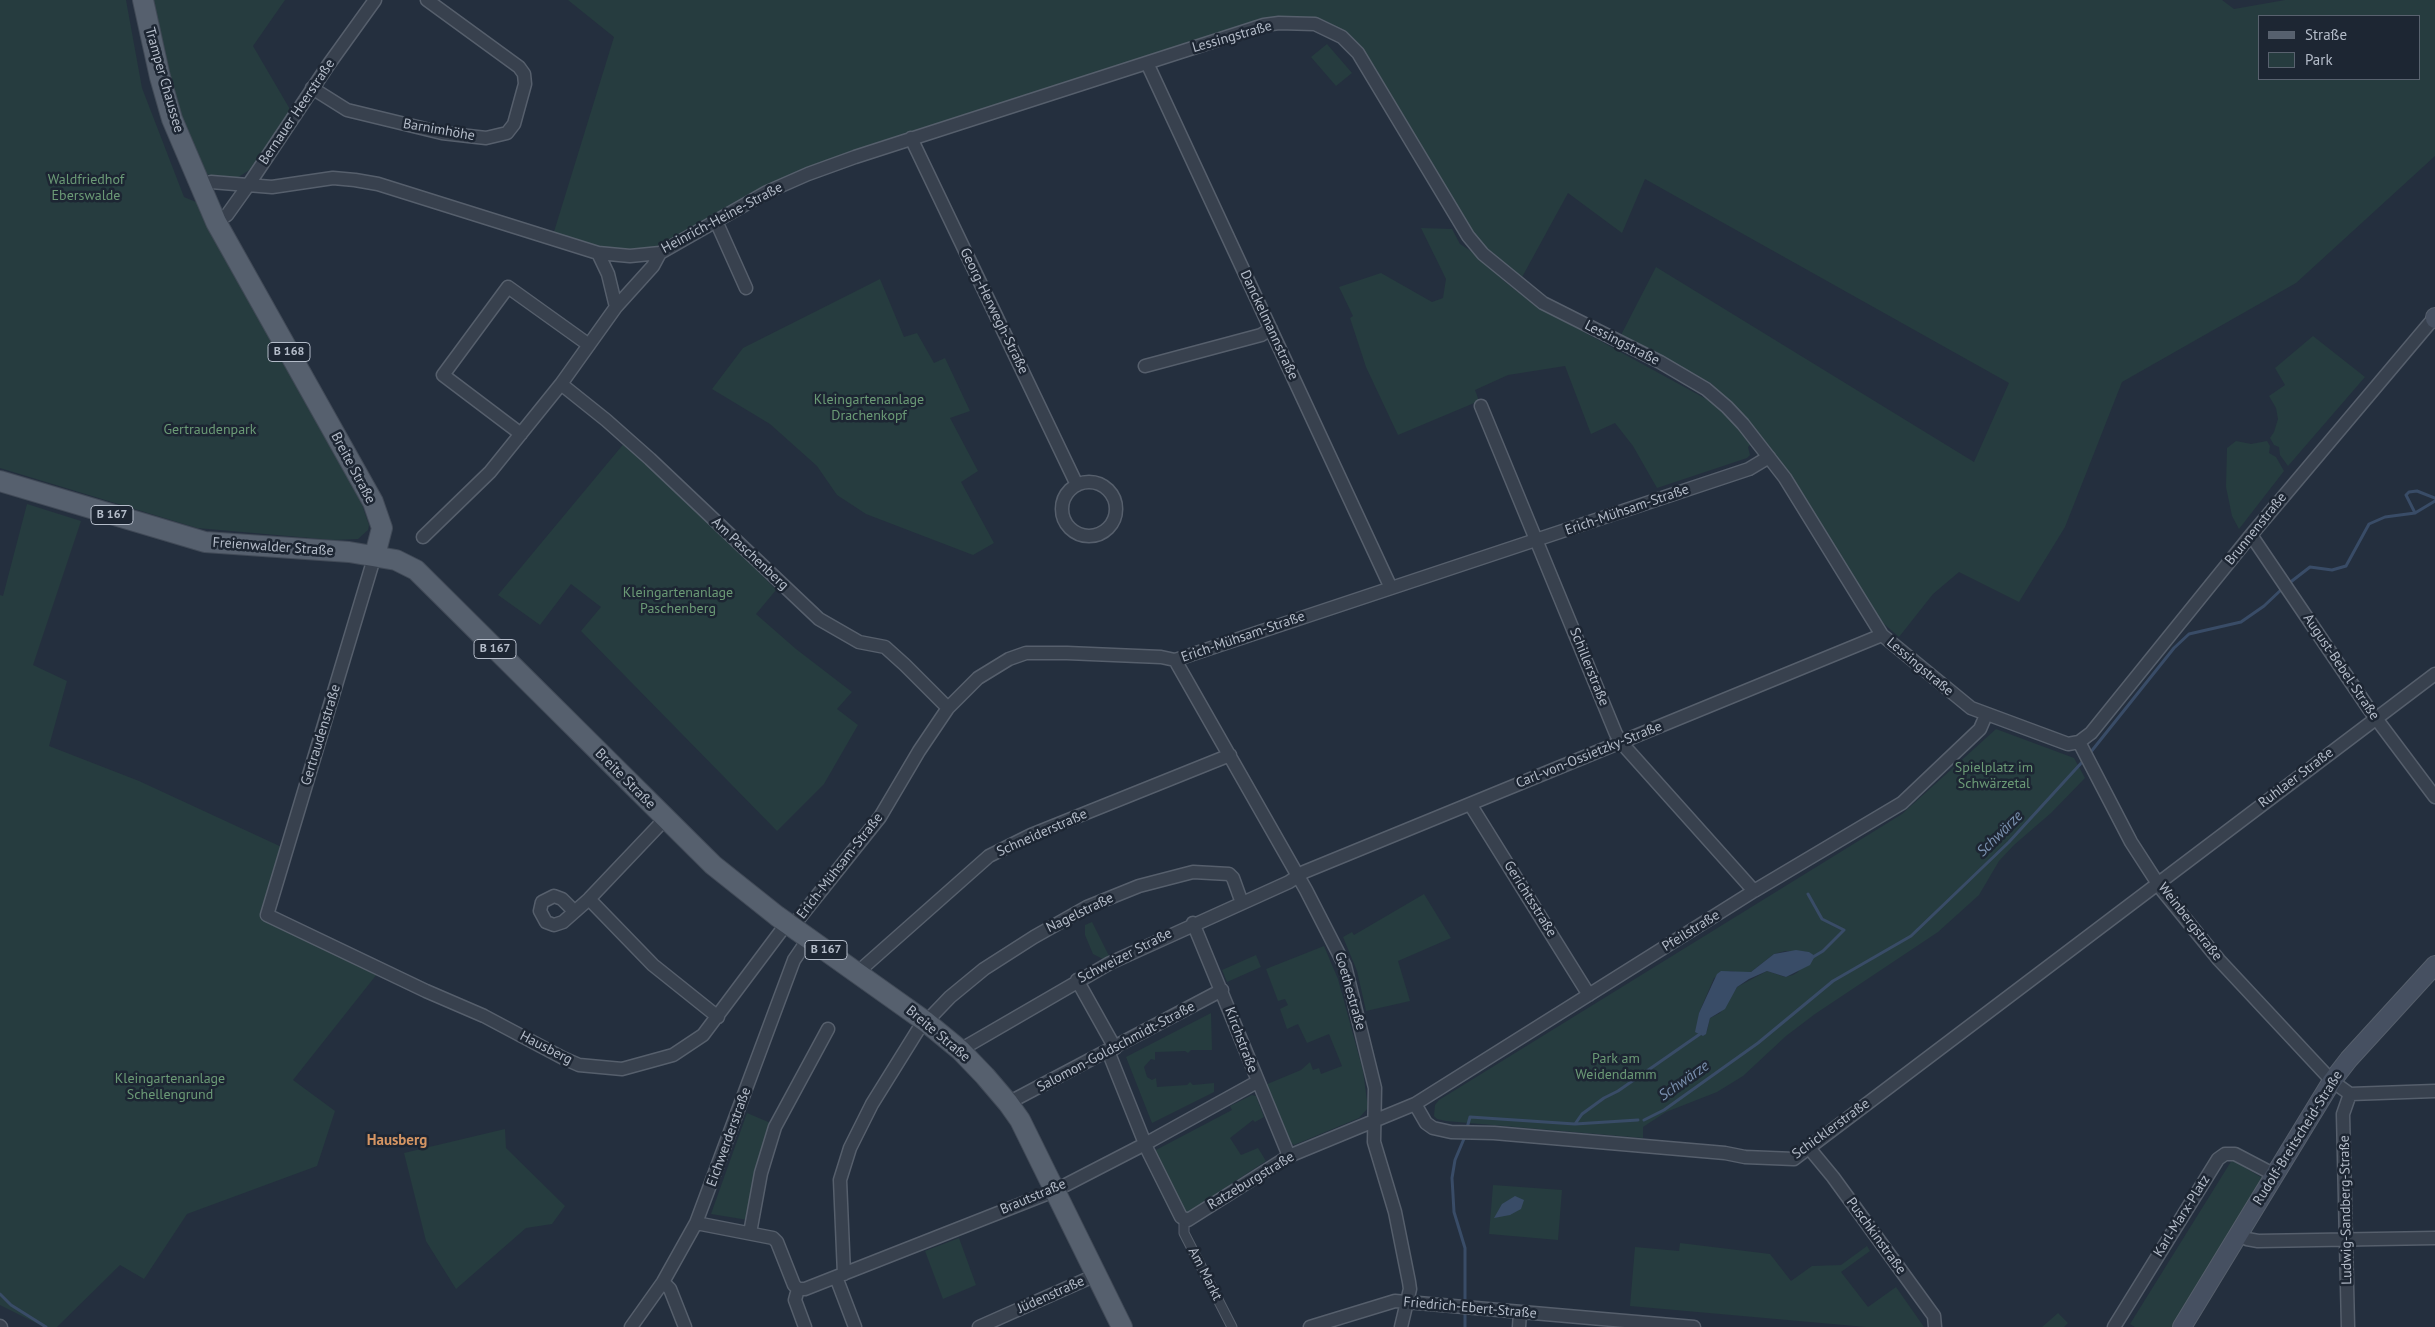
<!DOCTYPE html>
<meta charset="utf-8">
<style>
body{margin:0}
#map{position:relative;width:2435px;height:1327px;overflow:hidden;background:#242f3e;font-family:"PT Sans",sans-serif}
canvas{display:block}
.legend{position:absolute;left:2258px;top:15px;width:162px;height:65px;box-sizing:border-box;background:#1d2633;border:1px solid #59626f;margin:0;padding:6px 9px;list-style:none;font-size:15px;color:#b4bcc9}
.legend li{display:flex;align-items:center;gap:10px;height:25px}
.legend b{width:25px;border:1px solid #59626f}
</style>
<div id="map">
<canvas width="2435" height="1327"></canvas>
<ul class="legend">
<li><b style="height:6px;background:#56606e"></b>Straße</li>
<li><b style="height:14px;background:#263c3f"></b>Park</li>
</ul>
</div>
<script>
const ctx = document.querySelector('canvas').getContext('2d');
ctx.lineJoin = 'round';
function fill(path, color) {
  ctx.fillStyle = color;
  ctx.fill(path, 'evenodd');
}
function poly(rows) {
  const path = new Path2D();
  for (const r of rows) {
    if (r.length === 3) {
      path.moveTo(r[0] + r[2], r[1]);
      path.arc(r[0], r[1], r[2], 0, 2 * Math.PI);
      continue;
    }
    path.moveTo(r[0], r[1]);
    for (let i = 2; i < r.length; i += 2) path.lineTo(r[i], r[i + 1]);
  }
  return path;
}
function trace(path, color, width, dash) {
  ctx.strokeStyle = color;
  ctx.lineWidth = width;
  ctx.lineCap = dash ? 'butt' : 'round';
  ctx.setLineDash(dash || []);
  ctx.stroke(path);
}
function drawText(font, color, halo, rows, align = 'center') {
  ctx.font = font + ' "PT Sans",sans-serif';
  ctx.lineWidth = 5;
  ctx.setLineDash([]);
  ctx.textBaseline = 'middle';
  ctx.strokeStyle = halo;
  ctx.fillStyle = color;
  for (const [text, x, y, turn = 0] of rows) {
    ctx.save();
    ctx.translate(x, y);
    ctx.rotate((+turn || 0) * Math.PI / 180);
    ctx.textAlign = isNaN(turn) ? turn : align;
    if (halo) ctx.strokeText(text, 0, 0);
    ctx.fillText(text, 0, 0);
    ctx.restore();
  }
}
fill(poly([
 [0,0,126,0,142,88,184,197,196,202,359,496,369,525,368,530,358,539,333,540,197,528,0,468],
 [150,0,285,0,253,46,291,111,251,169,237,178,226,179,211,176,200,170,184,139],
 [568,0,2222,0,2234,9,2285,0,2435,0,2435,156,2296,283,2122,382,2065,527,2019,602,1959,572,1933,594,1899,637,1876,617,1791,475,1749,421,1711,383,1621,335,1656,267,1974,462,2009,383,1645,179,1622,233,1568,193,1521,279,1473,238,1351,40,1328,22,1303,18,836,157,770,184,660,249,624,252,595,248,553,235,614,37],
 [2259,16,2419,16,2419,79,2259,79],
 [1327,44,1352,73,1336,86,1311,57],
 [1421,228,1452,229,1460,244,1477,255,1505,282,1540,308,1708,400,1727,414,1752,443,1748,447,1750,455,1747,458,1657,488,1633,446,1615,423,1591,434,1565,366,1508,375,1475,390,1479,401,1398,435,1366,367,1350,318,1353,316,1339,287,1381,273,1432,302,1443,298,1446,279],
 [880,279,904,337,917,333,934,363,945,358,970,411,950,418,978,471,961,482,994,543,973,555,866,514,837,495,817,466,770,424,712,389,743,348],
 [2313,336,2365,377,2288,466,2280,455,2279,447,2274,445,2270,438,2274,432,2278,419,2276,408,2269,396,2285,385,2275,368],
 [626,441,650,459,776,590,756,614,796,649,852,692,837,709,858,725,824,784,777,831,581,631,601,607,571,584,540,625,498,595],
 [2236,441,2251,444,2267,441,2270,446,2269,453,2276,457,2284,471,2239,529,2232,516,2226,487,2227,448],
 [27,504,81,521,33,665,67,681,49,746,139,781,286,849,267,915,381,969,293,1080,335,1111,317,1166,187,1214,144,1279,120,1265,57,1327,44,1327,0,1305,0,595,3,596],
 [1996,729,2074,758,2085,778,2051,813,2014,845,1999,861,1979,895,1938,932,1815,1014,1786,1036,1743,1076,1717,1092,1666,1112,1643,1127,1643,1138,1446,1121,1437,1119,1434,1116,1435,1105,1439,1100,1902,814],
 [1785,951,1809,952,1798,972,1793,975,1785,977,1767,971,1737,987,1720,1013,1710,1018,1707,1031,1703,1036,1697,1033,1699,1013,1714,978,1731,971,1739,973,1751,972,1774,954],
 [1424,894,1451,938,1398,961,1410,1001,1366,1011,1357,971,1343,937,1352,932,1354,935],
 [1092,922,1109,956,1103,959,1093,954,1085,935,1085,925],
 [1324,946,1338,979,1363,1071,1368,1108,1359,1118,1294,1145,1291,1143,1265,1085,1301,1070,1310,1062,1313,1070,1319,1068,1321,1074,1342,1066,1329,1034,1307,1043,1298,1024,1287,1029,1280,1009,1288,1005,1285,999,1278,1001,1266,969],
 [1256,955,1261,967,1227,982,1222,970],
 [1211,1013,1212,1050,1191,1050,1188,1053,1185,1051,1155,1052,1155,1060,1151,1059,1144,1067,1147,1077,1152,1080,1156,1078,1157,1087,1187,1085,1190,1082,1193,1085,1214,1083,1214,1092,1152,1123,1126,1057],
 [1252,1095,1256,1096,1264,1117,1255,1122,1253,1120,1230,1138,1241,1155,1258,1148,1266,1161,1185,1214,1154,1151,1232,1110,1230,1106],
 [747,1113,773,1124,748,1220,711,1214],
 [505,1129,506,1148,565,1206,552,1224,526,1228,456,1289,426,1241,404,1153],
 [2232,1160,2264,1179,2173,1327,2135,1327,2130,1324],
 [1493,1185,1562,1190,1558,1240,1489,1234],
 [959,1238,976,1285,943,1299,925,1251],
 [1680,1243,1770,1254,1791,1281,1812,1266,1841,1265,1867,1246,1870,1251,1841,1272,1868,1307,1896,1287,1924,1327,1866,1327,1630,1306,1635,1247,1679,1251],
 [2058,1313,2068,1323,2064,1327,2042,1327]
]), '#263c3f');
fill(poly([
 [1796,950,1809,952,1815,956,1810,965,1786,977,1767,971,1749,979,1737,987,1725,1009,1710,1018,1706,1034,1703,1036,1695,1032,1699,1013,1717,974,1721,971,1751,972,1774,954],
 [1515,1196,1524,1200,1521,1209,1510,1215,1494,1218,1502,1204]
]), '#394c67');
trace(poly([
 [2415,513,2435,501],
 [2288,584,2310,567,2332,570,2346,566,2369,524,2385,517,2415,513,2406,495,2409,492,2417,491,2435,498],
 [2090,753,2174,648,2189,634,2241,622,2264,606,2283,588],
 [1808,894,1822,919,1844,930,1823,951,1813,957],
 [1644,1120,1664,1110,1758,1043,1833,981,1911,936,2009,842,2084,760],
 [1575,1124,1582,1114,1604,1098,1618,1091,1700,1034,1700,1030],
 [1467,1128,1470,1117,1575,1124,1638,1120],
 [0,1294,11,1305,46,1327],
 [1465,1304,1465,1248,1454,1212,1452,1178,1455,1160,1466,1134],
 [1465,1327,1465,1310]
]), '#394c67', 3);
const pedestrian = poly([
 [1184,1220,1184,1233,1232,1327]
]);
const minor = poly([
 [1147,63,1391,588],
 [312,88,347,110,442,133,486,138,507,133,514,124,525,84,524,74,519,67,427,0],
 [911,138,1077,485],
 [200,186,211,182,272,187,333,178,355,180,378,184,598,253,630,256,660,253,767,192,808,174,855,157,1264,25,1279,23,1315,24,1342,37,1358,53,1468,236,1483,254,1543,303,1660,362,1706,389,1727,407,1743,424,1785,478,1882,635,1971,708,2068,744,2079,742,2091,733,2251,535,2434,318],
 [716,221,746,288],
 [216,222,227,215,247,187,329,64,375,0],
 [598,253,608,274,616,307],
 [1145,366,1261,335,1271,329],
 [561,384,606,420,650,459,819,619,859,642,885,647,905,665,948,708],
 [1481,406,1616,734,1626,748,1754,891],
 [521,434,443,375,508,287,589,345],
 [1089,509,27],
 [2251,535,2369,709,2435,797],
 [423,537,490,472,561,384,616,307,653,266,660,253],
 [375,555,267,915,426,991,484,1016,563,1058,579,1065,622,1069,673,1055,703,1035,787,923],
 [1175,660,1306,890,1345,966,1375,1088,1374,1142,1395,1212,1409,1282,1410,1289,1401,1327],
 [2079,742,2131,842,2162,890,2219,960,2332,1081,2350,1094,2435,1091],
 [1470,804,1589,995],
 [589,899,653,965,718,1017],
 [574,911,562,899,554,896,542,902,540,911,546,922,554,925,563,922,589,899,665,819],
 [1193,923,1289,1156],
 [793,926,880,817,919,751,948,708,978,678,1009,659,1026,653,1067,653,1161,657,1175,660,1749,469,1769,457],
 [858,972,989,856,1031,835,1230,755],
 [1077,980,1115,1048],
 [926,1022,950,997,984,969,1034,937,1087,907,1139,886,1193,872,1229,874,1233,878,1242,903],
 [960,1050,1110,963,1289,882,1304,872,1882,635],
 [1108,1051,1148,1151,1181,1217,1188,1220,1289,1156,1415,1104,1754,891,1902,803,1980,729,1986,715],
 [1008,1103,1222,990],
 [1415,1104,1426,1123,1433,1128,1451,1132,1494,1133,1725,1153,1745,1157,1794,1159,2435,674],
 [1809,1148,1833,1177,1934,1316,1935,1327],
 [696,1223,773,1238,777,1242,794,1285,798,1289],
 [750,1233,761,1173,775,1127,828,1029],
 [2239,1235,2247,1239,2258,1241,2435,1238],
 [844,1274,840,1180,850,1148,872,1104,918,1030],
 [836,1277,855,1327],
 [663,1282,670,1289,685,1327],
 [798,1289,805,1289,1054,1191,1145,1144,1257,1082],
 [798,1289,795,1300,805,1327],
 [0,1326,1,1327],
 [631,1327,663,1282,696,1223,794,960,809,938],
 [979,1327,1096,1275],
 [1310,1327,1395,1301,1694,1327],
 [1519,1327,1520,1312],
 [2114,1327,2218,1159,2225,1154,2235,1154,2275,1175],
 [2348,1327,2343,1114,2350,1094]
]);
const secondary = poly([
 [2435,317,2435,319],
 [2182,1327,2332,1081,2349,1059,2435,965]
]);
const primary = poly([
 [143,0,160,77,172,119,216,222,373,502,382,528,375,555],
 [0,481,205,542,349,552,396,560,416,570,713,865,777,916,926,1022,960,1050,985,1076,1008,1103,1020,1120,1122,1327]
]);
trace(pedestrian, '#565f6c', 11);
trace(minor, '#565f6c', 15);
trace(secondary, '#565f6c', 20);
trace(primary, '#414a57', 22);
trace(pedestrian, '#38414e', 9);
trace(minor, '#38414e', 12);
trace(secondary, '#465061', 18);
trace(primary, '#56606e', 20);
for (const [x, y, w] of [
 [289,352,42],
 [112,515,42],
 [495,649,42],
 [826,950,42]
]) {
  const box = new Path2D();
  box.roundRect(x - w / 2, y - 9.5, w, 19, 4);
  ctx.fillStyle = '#1d2633';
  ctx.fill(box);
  trace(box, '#b4bcc9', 1);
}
drawText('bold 12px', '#b4bcc9', null, [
 ["B 168",289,352],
 ["B 167",112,515],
 ["B 167",495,649],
 ["B 167",826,950]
]);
drawText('14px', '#b4bcc9', '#1d2633', [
 ["Lessingstraße",1232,37,-16],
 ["Tramper Chaussee",164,80,74],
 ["Bernauer Heerstraße",297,112,-56],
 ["Barnimhöhe",439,130,10],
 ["Heinrich-Heine-Straße",722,218,-28],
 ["Georg-Herwegh-Straße",994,311,64],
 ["Danckelmannstraße",1269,325,65],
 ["Lessingstraße",1622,343,27],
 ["Breite Straße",353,468,62],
 ["Erich-Mühsam-Straße",1627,510,-19],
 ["Brunnenstraße",2256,529,-51],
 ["Freienwalder Straße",273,547,4],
 ["Am Paschenberg",750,554,43],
 ["Erich-Mühsam-Straße",1243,637,-19],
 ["Schillerstraße",1589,667,68],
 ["Lessingstraße",1920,667,40],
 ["August-Bebel-Straße",2341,667,56],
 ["Gertraudenstraße",321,735,-73],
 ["Carl-von-Ossietzky-Straße",1589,755,-22],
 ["Ruhlaer Straße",2296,778,-37],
 ["Breite Straße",625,779,45],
 ["Schneiderstraße",1042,833,-24],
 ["Erich-Mühsam-Straße",840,866,-52],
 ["Gerichtsstraße",1530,899,58],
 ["Nagelstraße",1080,913,-26],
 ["Weinbergstraße",2190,922,52],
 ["Pfeilstraße",1691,931,-32],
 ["Schweizer Straße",1125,956,-27],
 ["Goethestraße",1350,991,74],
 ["Breite Straße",938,1034,40],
 ["Kirchstraße",1241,1040,69],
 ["Salomon-Goldschmidt-Straße",1116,1047,-28],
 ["Hausberg",546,1048,27],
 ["Schicklerstraße",1831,1129,-36],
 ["Eichwerderstraße",729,1137,-70],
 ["Rudolf-Breitscheid-Straße",2298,1138,-58],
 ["Ratzeburgstraße",1251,1181,-31],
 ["Brautstraße",1033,1197,-23],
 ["Ludwig-Sandberg-Straße",2346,1210,-91],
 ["Karl-Marx-Platz",2182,1216,-58],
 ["Puschkinstraße",1876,1236,54],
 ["Am Markt",1205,1274,63],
 ["Jüdenstraße",1051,1295,-24],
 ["Friedrich-Ebert-Straße",1470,1308,5]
]);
drawText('14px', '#6b9a76', '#1d2633', [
 ["Waldfriedhof",86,180],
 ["Eberswalde",86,196],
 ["Kleingartenanlage",869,400],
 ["Drachenkopf",869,416],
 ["Gertraudenpark",210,430],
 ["Kleingartenanlage",678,593],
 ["Paschenberg",678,609],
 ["Spielplatz im",1994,768],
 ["Schwärzetal",1994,784],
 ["Park am",1616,1059],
 ["Weidendamm",1616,1075],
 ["Kleingartenanlage",170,1079],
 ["Schellengrund",170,1095]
]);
drawText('italic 15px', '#7c92b1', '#1d2633', [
 ["Schwärze",2000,834,-45],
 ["Schwärze",1684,1081,-35]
]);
drawText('bold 15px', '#d59563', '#1d2633', [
 ["Hausberg",397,1141]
]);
</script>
